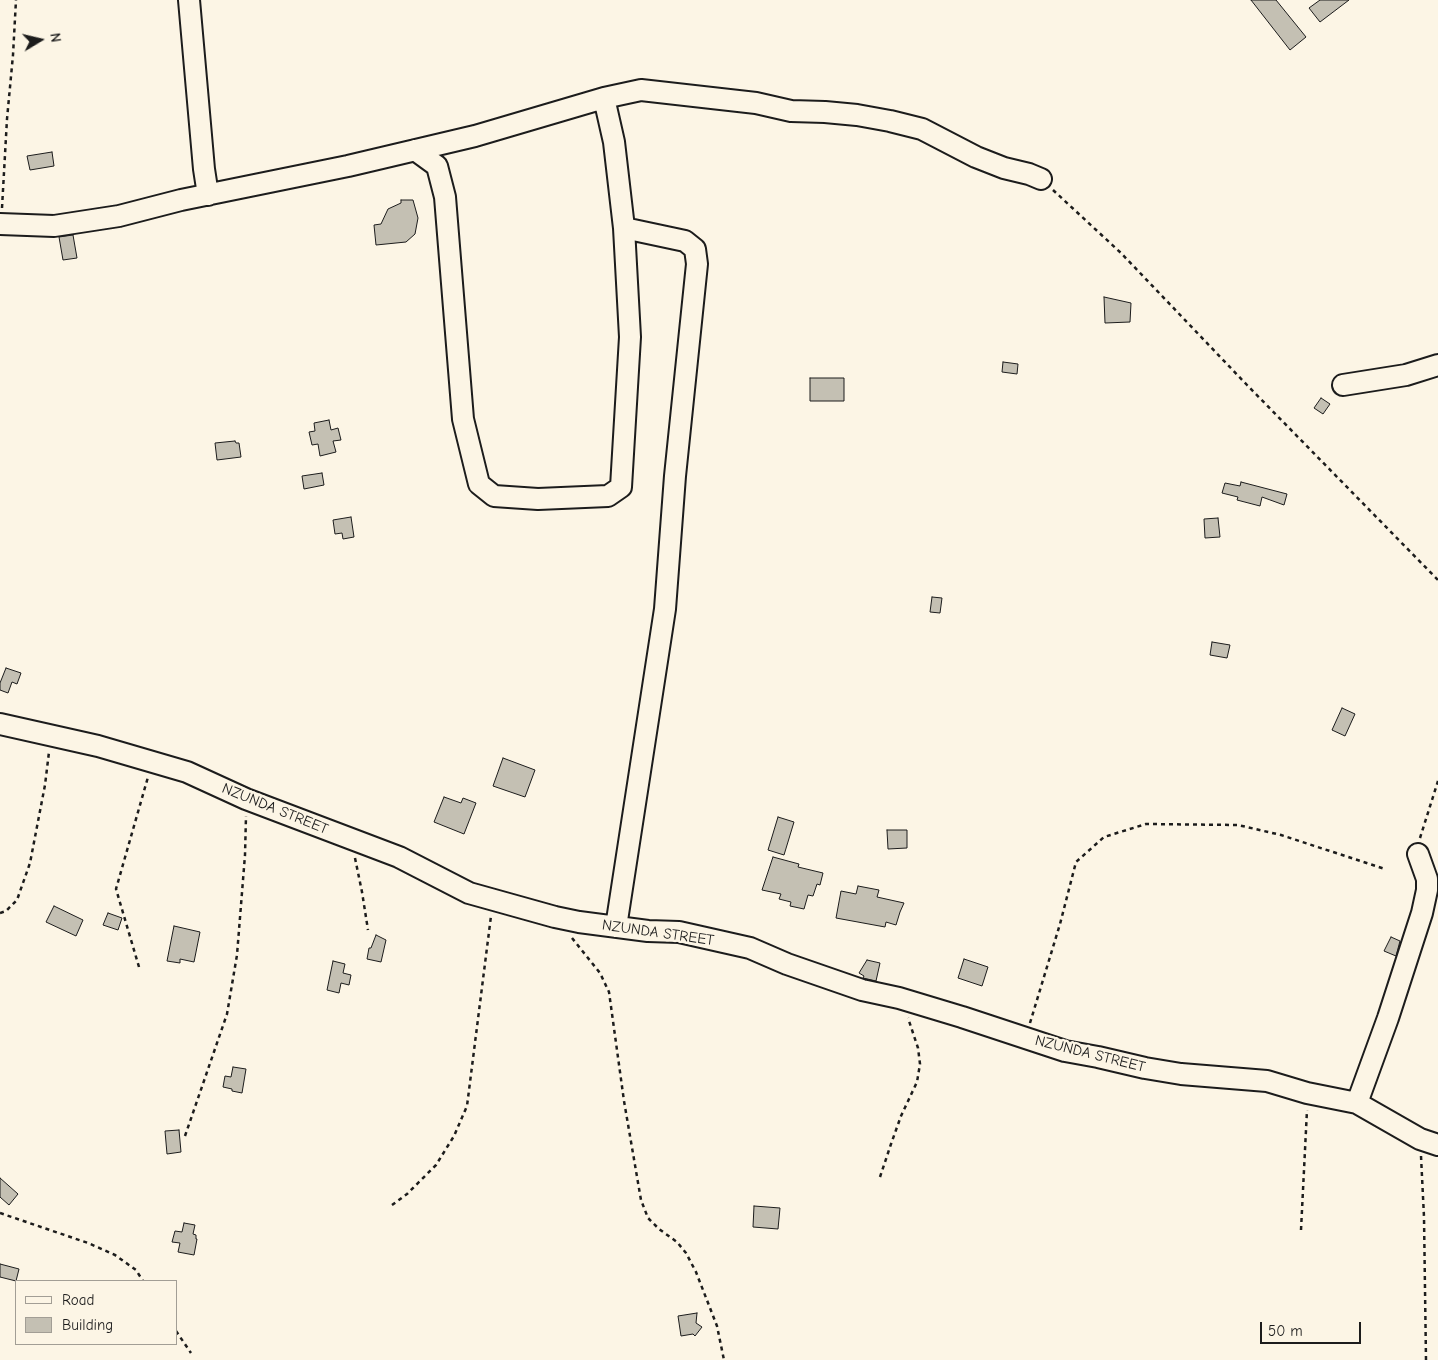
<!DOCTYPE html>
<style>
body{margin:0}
#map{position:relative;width:1438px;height:1360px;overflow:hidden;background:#fcf5e5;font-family:"Comic Neue",sans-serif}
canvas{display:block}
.legend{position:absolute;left:15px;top:1280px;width:162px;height:65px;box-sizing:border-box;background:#fcf5e5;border:1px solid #a29e95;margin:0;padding:6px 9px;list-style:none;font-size:15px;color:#1c1c1c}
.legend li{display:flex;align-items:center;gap:10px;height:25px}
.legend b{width:25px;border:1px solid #a29e95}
.north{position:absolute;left:15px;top:15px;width:50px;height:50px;-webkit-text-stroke:4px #fcf5e5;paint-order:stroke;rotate:81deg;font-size:14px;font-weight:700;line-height:20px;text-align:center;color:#1c1c1c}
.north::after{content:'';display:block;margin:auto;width:18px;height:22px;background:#1c1c1c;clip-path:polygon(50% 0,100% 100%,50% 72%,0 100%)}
.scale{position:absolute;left:1260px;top:1322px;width:101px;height:22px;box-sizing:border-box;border:2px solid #1c1c1c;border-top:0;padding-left:6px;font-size:15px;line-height:18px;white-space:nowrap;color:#1c1c1c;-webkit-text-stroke:4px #fcf5e5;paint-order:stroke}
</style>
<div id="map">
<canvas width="1438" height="1360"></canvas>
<ul class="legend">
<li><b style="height:6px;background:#fcf5e5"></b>Road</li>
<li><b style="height:14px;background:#c4c0b3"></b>Building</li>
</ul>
<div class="north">N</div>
<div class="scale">50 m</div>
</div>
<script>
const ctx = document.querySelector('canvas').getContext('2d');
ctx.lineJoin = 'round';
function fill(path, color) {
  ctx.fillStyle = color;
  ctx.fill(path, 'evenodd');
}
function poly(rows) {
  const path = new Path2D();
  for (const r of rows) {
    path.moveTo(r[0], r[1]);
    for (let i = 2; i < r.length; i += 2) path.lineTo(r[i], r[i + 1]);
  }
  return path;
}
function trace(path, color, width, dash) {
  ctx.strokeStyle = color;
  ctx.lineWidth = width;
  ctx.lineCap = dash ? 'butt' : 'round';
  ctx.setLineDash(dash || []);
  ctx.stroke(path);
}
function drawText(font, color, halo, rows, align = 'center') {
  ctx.font = font + ' "Comic Neue",sans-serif';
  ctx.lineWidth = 5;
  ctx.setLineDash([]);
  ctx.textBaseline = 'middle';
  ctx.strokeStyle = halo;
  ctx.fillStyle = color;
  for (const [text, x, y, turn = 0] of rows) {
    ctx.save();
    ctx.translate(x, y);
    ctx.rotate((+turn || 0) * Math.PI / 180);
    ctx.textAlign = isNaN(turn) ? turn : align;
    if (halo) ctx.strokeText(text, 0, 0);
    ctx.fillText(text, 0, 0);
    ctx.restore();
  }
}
const building = poly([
 [1251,0,1276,0,1306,37,1290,50,1251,0],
 [1320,0,1349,0,1320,22,1309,8,1320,0],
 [52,152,54,166,30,170,27,156,52,152],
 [401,200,413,200,418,218,415,234,406,242,376,245,374,225,381,224,388,209,401,203,401,200],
 [73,235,77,258,63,260,59,237,73,235],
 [1104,297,1131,303,1130,322,1105,323,1104,297],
 [1003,362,1018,364,1017,374,1002,372,1003,362],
 [810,378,844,378,844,401,810,401,810,378],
 [1321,398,1330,404,1323,414,1314,408,1321,398],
 [329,420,331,430,338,428,341,440,333,441,336,452,320,456,318,444,312,445,309,432,315,431,314,423,329,420],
 [235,441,236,443,239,443,241,457,217,460,215,443,235,441],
 [322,473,324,485,304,489,302,476,322,473],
 [1241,482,1287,494,1284,505,1262,497,1260,506,1237,500,1238,497,1222,493,1225,483,1240,486,1241,482],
 [351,517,354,537,343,539,342,533,335,534,333,520,351,517],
 [1218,518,1220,537,1205,538,1204,519,1218,518],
 [932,597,942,598,940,613,930,612,932,597],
 [1212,642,1230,645,1227,658,1210,655,1212,642],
 [6,668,21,673,17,684,12,682,8,693,0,690,0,683,6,668],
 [1342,708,1355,714,1345,736,1332,730,1342,708],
 [503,758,535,770,525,797,493,786,503,758],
 [444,797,461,803,463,798,476,803,464,834,434,822,444,797],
 [778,817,794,822,784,855,768,850,778,817],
 [887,830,907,830,907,848,888,849,887,830],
 [773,857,799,864,798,867,823,873,820,885,817,884,813,896,808,895,804,909,790,906,791,902,779,899,781,894,762,890,773,857],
 [858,886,879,890,877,897,904,903,900,912,896,925,886,922,885,927,836,918,841,891,856,894,858,886],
 [54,906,83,920,76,936,46,922,54,906],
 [108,913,122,918,118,930,103,925,108,913],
 [174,926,200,932,194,962,180,959,180,963,167,961,174,926],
 [376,935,386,940,381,962,367,959,369,948,371,948,376,935],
 [1391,937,1400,941,1396,956,1384,951,1391,937],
 [964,959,988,967,982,986,958,978,964,959],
 [867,960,880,963,876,981,863,978,864,976,859,973,867,960],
 [333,961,345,964,343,973,351,975,349,985,341,983,339,993,327,990,333,961],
 [233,1067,246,1069,242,1093,232,1091,232,1089,223,1087,225,1076,231,1077,233,1067],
 [179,1130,181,1152,167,1154,165,1131,179,1130],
 [0,1178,18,1194,9,1205,0,1197,0,1178],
 [754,1206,780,1208,778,1229,753,1227,754,1206],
 [184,1223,195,1225,193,1234,196,1235,196,1239,197,1239,194,1255,178,1252,180,1243,172,1242,175,1231,182,1232,184,1223],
 [0,1264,19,1269,16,1281,0,1277,0,1264],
 [697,1313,696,1323,702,1327,695,1336,693,1334,681,1336,678,1316,697,1313]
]);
fill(building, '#c4c0b3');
trace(building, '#1c1c1c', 1);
const minor = poly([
 [189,0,204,169,208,195],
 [415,150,437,166,445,197,463,419,479,484,494,496,538,499,608,496,621,487,630,337,624,228,614,142,604,98],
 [0,224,54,226,119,216,181,200,348,166,475,136,604,98,641,90,756,103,791,111,825,112,857,115,890,121,922,129,976,157,1004,168,1029,174,1041,179],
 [1343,385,1406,375,1438,365],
 [0,724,98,746,187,772,246,799,399,857,469,893,555,917,579,922,648,931,679,932,750,948,787,964,862,990,899,998,962,1017,1065,1051,1098,1057,1145,1068,1181,1074,1267,1081,1307,1093,1357,1103,1420,1139,1438,1145],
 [616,927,665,609,675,476,697,264,695,249,685,241,624,228],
 [1357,1103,1388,1018,1422,913,1427,890,1427,879,1418,854]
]);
trace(minor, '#1c1c1c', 24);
trace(poly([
 [1053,190,1121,253,1247,385,1438,580],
 [2,208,7,119,13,55,16,0],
 [1420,838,1438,781],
 [355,858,362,892,368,930],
 [0,913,6,911,17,900,30,863,45,785,49,752],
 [572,938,600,973,609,992,624,1101,641,1200,648,1218,659,1229,677,1242,686,1253,696,1272,717,1326,724,1360],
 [139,967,116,889,148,777],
 [1030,1023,1060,924,1076,862,1104,837,1146,824,1238,825,1281,835,1385,869],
 [185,1136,227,1014,237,955,245,855,246,816],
 [1421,1156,1424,1217,1426,1360],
 [880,1177,891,1144,901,1116,917,1082,920,1064,918,1048,908,1018],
 [392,1205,407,1194,436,1165,454,1136,467,1106,491,916],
 [0,1213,88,1243,115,1255,136,1270,143,1281],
 [1301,1230,1307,1110],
 [176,1331,191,1353]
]), '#1c1c1c', 2.5, [4, 4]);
trace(minor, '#fcf5e5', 20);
drawText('15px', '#1c1c1c', '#fcf5e5', [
 ["NZUNDA STREET",275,809,22],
 ["NZUNDA STREET",658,933,8],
 ["NZUNDA STREET",1090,1054,14]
]);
</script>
